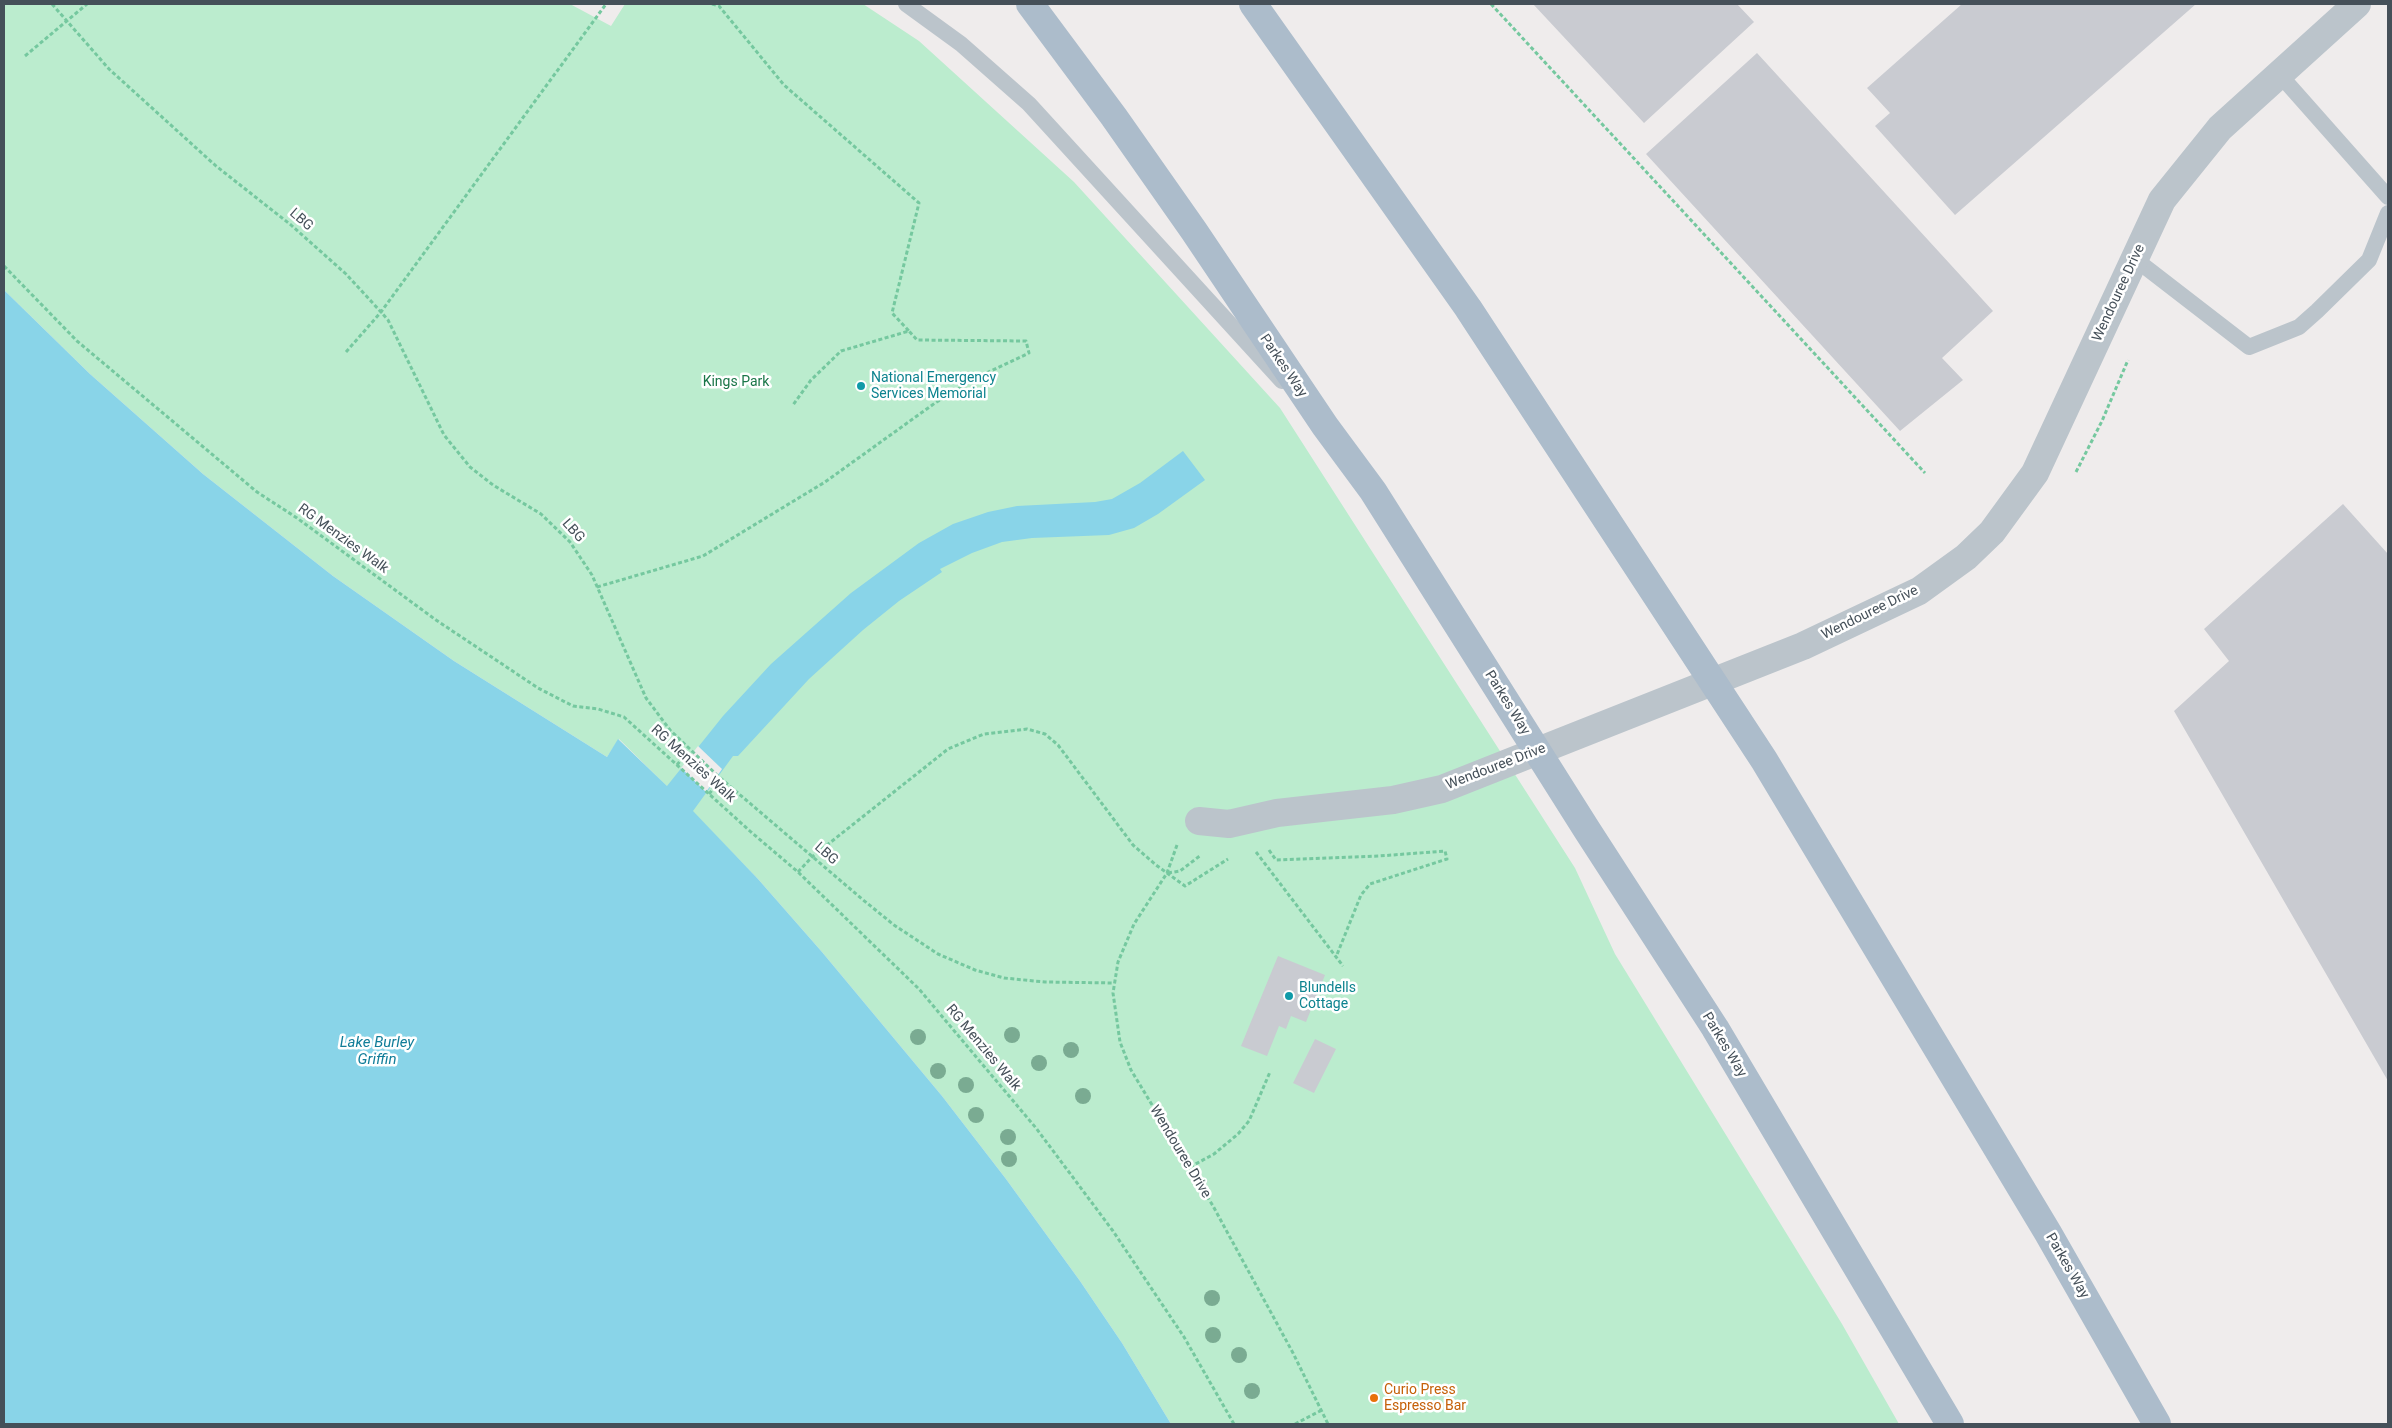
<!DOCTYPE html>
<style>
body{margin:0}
#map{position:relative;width:2392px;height:1428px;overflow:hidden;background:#efecec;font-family:Roboto,sans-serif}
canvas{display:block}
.frame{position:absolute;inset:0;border:5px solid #455059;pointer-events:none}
</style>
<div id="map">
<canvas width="2392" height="1428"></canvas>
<div class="frame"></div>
</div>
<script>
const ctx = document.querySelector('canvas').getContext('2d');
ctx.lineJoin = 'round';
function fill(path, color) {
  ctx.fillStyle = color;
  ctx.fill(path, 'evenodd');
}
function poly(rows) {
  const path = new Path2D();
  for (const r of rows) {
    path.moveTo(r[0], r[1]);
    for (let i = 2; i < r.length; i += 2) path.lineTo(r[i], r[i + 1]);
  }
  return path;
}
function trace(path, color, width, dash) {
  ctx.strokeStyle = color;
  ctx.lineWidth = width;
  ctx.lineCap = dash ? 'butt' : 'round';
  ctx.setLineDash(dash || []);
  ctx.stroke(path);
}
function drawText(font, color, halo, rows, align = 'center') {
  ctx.font = font + ' Roboto,sans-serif';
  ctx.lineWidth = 5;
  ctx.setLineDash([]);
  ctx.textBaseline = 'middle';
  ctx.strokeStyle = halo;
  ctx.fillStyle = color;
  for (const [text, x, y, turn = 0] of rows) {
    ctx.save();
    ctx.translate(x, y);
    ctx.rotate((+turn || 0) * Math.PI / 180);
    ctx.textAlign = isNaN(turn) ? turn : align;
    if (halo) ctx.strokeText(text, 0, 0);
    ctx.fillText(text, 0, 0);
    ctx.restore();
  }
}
fill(poly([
 [4,4,570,4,611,26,625,4,863,4,919,41,1074,182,1280,408,1575,868,1615,954,1842,1324,1899,1424,1171,1424,1122,1343,1080,1281,1006,1179,942,1096,822,952,758,879,692,811,619,739,607,757,454,661,333,576,203,474,90,374,4,290]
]), '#bbecce');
fill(poly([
 [4,290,90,374,203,474,333,576,454,661,607,757,618,739,667,786,723,716,771,664,851,593,919,543,953,524,988,512,1017,506,1095,502,1112,499,1140,483,1183,451,1205,480,1158,514,1134,528,1109,535,1032,538,1002,542,972,553,940,569,942,572,899,601,863,630,809,679,738,756,733,756,693,811,758,879,822,952,942,1096,1006,1179,1080,1281,1122,1343,1171,1424,4,1424]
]), '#89d4e8');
fill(poly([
 [698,746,722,769,706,792,681,768]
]), '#efecec');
fill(poly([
 [1533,4,1737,4,1754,22,1644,123],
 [1962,4,2196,4,1955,215,1875,126,1890,113,1867,88],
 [1757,53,1993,311,1942,358,1963,380,1900,431,1646,154],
 [2343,504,2388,554,2388,1081,2174,711,2229,661,2204,629],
 [1278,956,1325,975,1306,1022,1291,1016,1286,1029,1279,1026,1267,1056,1241,1046],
 [1315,1039,1336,1049,1314,1093,1293,1083]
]), '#c9cbd1');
trace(poly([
 [52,4,109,69,216,166,291,225,346,274,381,312,388,320,444,435,470,467,493,485,541,514,570,542,592,575,646,698,670,730,718,776,862,899,894,925,938,954,975,970,1004,978,1045,982,1114,983],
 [712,4,719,6,784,85,919,203,892,313,909,331],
 [1491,4,1925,473],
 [25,56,87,4],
 [4,266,77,341,257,492,297,518,436,620,538,688,573,706,598,709,624,717,751,832,798,872,919,989,1036,1128,1113,1231,1184,1337,1234,1424],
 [346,352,381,312,606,4],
 [2076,472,2102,421,2128,360],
 [597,587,703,556,825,482,935,403,976,378,1029,353,1026,341,917,340,909,331,841,351,811,380,793,405],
 [677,765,689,749],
 [709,794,721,779],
 [1177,845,1167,873,1134,924,1118,962,1113,993,1120,1042,1131,1070,1213,1206,1293,1353,1328,1424],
 [1269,850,1276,860,1379,856,1445,851,1447,859,1370,884,1361,895,1336,957],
 [1256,852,1343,966],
 [798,872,812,857,948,749,984,734,1027,729,1045,734,1058,745,1133,845,1156,865,1185,886,1228,859],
 [1168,873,1180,871,1201,855],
 [1190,1167,1214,1154,1238,1134,1249,1121,1270,1072],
 [1295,1424,1322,1410]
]), '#75c89f', 3, [4, 2.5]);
trace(poly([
 [906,4,961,44,1029,104,1282,381],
 [2280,75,2388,197],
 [2135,259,2249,347,2299,327,2317,311,2369,260,2388,213]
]), '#bbc4cb', 16);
trace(poly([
 [1199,821,1229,824,1277,813,1393,800,1442,789,1803,646,1919,591,1966,557,1992,532,2035,473,2162,200,2220,128,2357,4]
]), '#bbc4cb', 28);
trace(poly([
 [1030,4,1114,117,1194,231,1325,426,1373,491,1587,830,1715,1028,1950,1424],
 [1253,4,1468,308,1764,760,2048,1233,2157,1424]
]), '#acbccb', 28);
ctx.fillStyle = '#7aab92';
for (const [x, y] of [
 [1012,1035],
 [918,1037],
 [1071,1050],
 [1039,1063],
 [938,1071],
 [966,1085],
 [1083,1096],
 [976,1115],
 [1008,1137],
 [1009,1159],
 [1212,1298],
 [1213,1335],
 [1239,1355],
 [1252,1391]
]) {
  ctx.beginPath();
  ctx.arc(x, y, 8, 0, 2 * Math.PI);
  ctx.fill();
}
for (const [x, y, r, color] of [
 [861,386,5,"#0f9aa8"],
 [1289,996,5,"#0f9aa8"],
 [1374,1398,5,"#e8710a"]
]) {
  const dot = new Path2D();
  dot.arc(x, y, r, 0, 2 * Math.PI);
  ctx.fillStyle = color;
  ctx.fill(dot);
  trace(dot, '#fff', 2);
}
drawText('14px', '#455059', '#fff', [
 ["LBG",301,220,41],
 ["Wendouree Drive",2119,293,-65],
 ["Parkes Way",1283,366,56],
 ["LBG",573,531,48],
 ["RG Menzies Walk",343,539,36],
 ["Wendouree Drive",1870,613,-26],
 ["Parkes Way",1507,703,58],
 ["RG Menzies Walk",693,764,42],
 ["Wendouree Drive",1496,767,-21],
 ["LBG",826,854,41],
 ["Parkes Way",1724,1045,59],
 ["RG Menzies Walk",983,1048,50],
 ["Wendouree Drive",1180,1152,59],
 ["Parkes Way",2067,1266,60]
]);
drawText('14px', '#0d838f', '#fff', [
 ["National Emergency",871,378],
 ["Services Memorial",871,394],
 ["Blundells",1299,988],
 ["Cottage",1299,1004]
], 'left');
drawText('14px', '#1a7648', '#fff', [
 ["Kings Park",736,382]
]);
drawText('14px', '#c56008', '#fff', [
 ["Curio Press",1384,1390],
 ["Espresso Bar",1384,1406]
], 'left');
drawText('italic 15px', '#117d99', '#fff', [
 ["Lake Burley",377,1043],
 ["Griffin",377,1060]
]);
</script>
